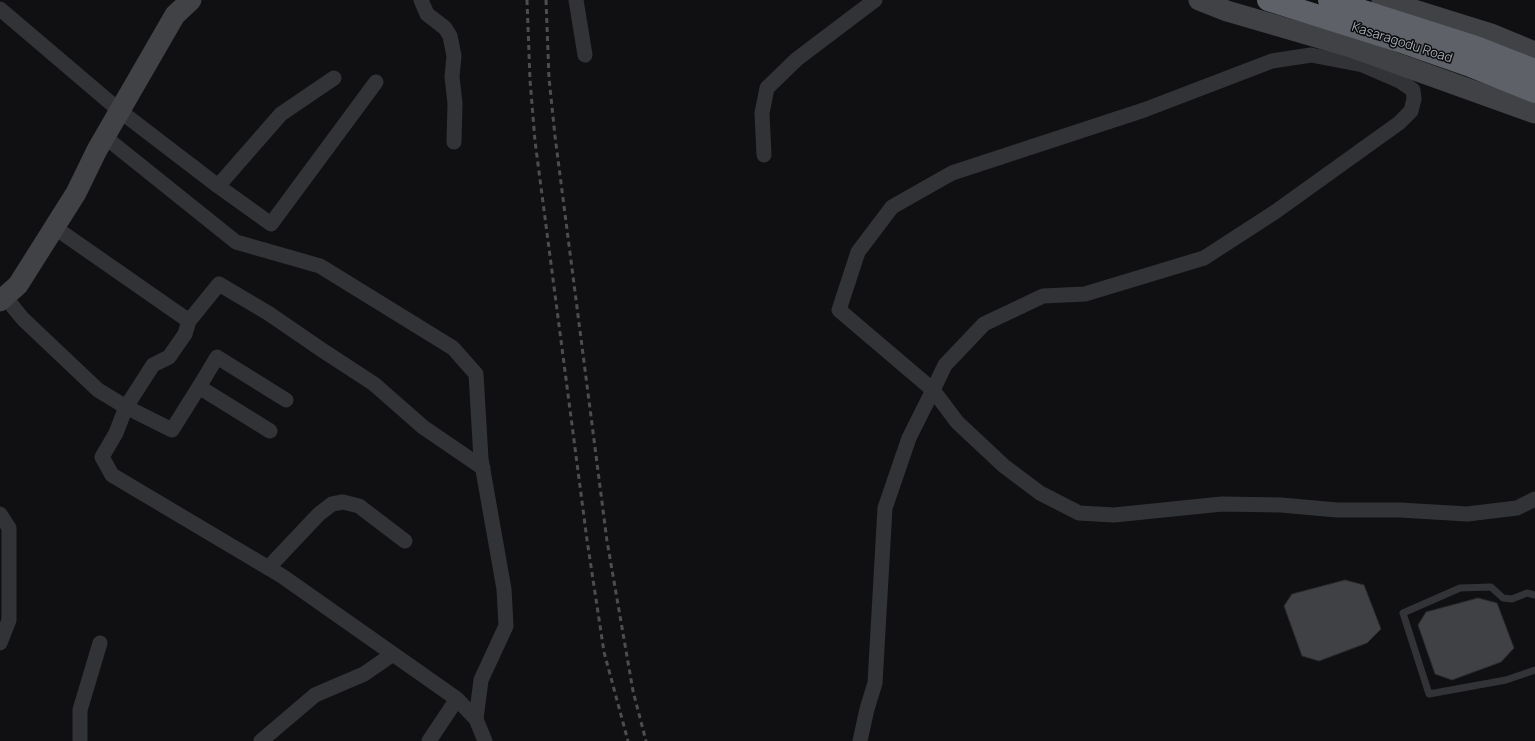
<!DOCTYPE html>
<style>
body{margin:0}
canvas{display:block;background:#101012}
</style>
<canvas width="1535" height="741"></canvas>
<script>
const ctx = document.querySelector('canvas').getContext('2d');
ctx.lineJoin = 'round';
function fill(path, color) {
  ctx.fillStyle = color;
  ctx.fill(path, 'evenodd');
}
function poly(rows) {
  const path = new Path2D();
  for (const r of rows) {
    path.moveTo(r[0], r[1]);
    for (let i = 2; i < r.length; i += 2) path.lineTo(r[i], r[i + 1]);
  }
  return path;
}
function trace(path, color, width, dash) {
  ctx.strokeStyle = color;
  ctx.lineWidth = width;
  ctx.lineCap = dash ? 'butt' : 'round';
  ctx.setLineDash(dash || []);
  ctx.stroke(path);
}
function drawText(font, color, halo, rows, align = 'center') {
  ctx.font = font + ' Manrope,sans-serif';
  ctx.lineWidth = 3;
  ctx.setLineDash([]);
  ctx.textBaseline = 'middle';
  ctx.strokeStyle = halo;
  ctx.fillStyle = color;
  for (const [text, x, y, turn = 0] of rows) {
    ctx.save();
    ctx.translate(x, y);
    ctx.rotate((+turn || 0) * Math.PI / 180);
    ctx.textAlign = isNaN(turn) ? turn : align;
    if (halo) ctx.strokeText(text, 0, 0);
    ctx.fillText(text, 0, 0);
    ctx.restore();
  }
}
const building = poly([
 [1345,580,1364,585,1381,629,1367,643,1319,661,1302,656,1284,606,1292,594,1345,580],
 [1478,598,1497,603,1514,648,1501,662,1452,680,1435,674,1418,625,1426,612,1478,598]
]);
fill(building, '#3f4145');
trace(building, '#2b2b2d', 1);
trace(poly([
 [1535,595,1527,593,1512,599,1503,598,1491,587,1460,588,1403,613,1429,694,1506,680,1535,670]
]), '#323336', 7);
trace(poly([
 [421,0,427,14,445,28,450,36,454,56,452,77,455,103,454,142],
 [576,0,585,55],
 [0,9,120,111,218,186,271,224,376,82],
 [1363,65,1400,81,1413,90,1414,99,1411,111,1399,123,1275,212,1204,258,1085,294,1043,296,984,324,945,365,933,390,957,422,1004,466,1040,493,1079,513,1114,515,1222,504,1281,505,1337,510,1400,510,1467,514,1517,508,1535,499],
 [105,137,236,242,320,266,453,348,476,374,481,459,504,589,506,626,481,680,476,719],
 [764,155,762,113,767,88,797,59,875,0],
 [218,186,281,114,334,78],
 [54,227,189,321,219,284,268,313,322,350,374,384,423,427,483,468],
 [5,297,23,319,98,390,126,407,116,433,102,457,112,475,282,576,457,699,476,719,485,741],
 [189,321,185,334,169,357,153,365,126,407,172,430,199,387,270,431],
 [199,387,217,357,286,400],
 [0,514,9,528,9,620,0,643],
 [268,568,319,514,332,504,343,502,359,506,405,541],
 [80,741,80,710,100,643],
 [261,741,315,695,364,674,393,654],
 [429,741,457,699],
 [860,741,867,709,875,683,885,508,909,438,933,390,839,310,858,252,892,207,952,173,1144,110,1272,61,1311,55,1363,65,1367,56]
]), '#323336', 15);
trace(poly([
 [1199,0,1227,11,1354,48,1535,113],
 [1382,0,1491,34,1535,52],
 [0,301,18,285,76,193,97,150,175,15,191,0]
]), '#404246', 21);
trace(poly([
 [1268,0,1405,43,1468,65,1535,92],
 [1329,0,1476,47,1535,70]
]), '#5e6167', 22);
trace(poly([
 [527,0,530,80,535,141,587,540,604,652,628,741],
 [546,0,549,78,555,136,607,541,633,691,646,741]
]), '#4b4d51', 3, [5, 4]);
drawText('13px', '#a3a8b1', '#0b0b0d', [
 ["Kasaragodu Road",1402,43,18]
]);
</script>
